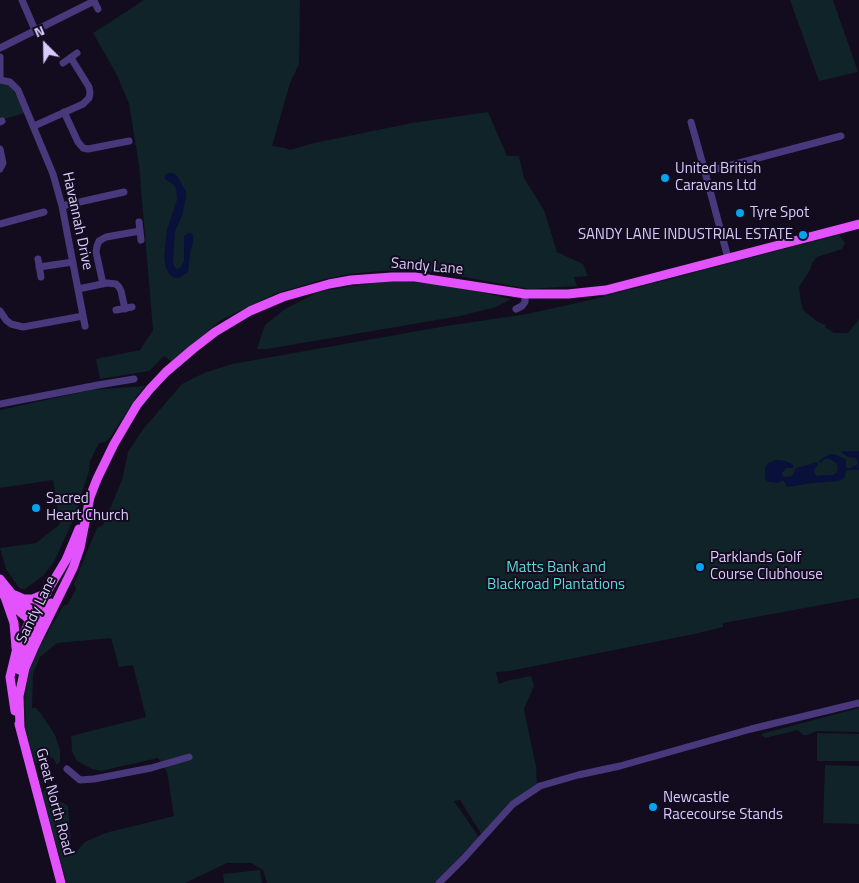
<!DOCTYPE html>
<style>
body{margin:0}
#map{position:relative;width:859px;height:883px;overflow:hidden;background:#130c1e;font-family:"Titillium Web",sans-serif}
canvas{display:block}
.north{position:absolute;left:20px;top:20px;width:50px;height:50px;-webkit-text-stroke:4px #130c1e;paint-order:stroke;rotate:337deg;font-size:14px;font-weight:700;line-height:20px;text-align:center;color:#dbcafe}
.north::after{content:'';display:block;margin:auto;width:18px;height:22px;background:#dbcafe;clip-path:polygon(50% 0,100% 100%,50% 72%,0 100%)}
</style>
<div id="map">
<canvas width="859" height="883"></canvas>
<div class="north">N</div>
</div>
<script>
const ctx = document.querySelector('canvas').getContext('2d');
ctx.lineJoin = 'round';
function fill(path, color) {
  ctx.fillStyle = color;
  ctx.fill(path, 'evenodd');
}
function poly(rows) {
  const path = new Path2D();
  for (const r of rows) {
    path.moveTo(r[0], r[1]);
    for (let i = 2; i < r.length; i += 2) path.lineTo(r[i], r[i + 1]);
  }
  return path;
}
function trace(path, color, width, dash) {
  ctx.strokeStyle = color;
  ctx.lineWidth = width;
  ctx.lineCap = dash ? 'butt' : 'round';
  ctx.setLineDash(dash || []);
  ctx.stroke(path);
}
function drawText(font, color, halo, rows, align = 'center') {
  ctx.font = font + ' "Titillium Web",sans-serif';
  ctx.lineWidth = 4;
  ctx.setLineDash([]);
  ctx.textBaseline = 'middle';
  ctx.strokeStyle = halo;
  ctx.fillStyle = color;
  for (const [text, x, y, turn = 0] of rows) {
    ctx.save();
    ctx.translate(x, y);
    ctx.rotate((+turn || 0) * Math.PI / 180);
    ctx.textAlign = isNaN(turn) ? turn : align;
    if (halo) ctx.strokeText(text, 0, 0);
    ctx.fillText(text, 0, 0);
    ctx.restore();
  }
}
fill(poly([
 [144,0,300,0,299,64,290,83,272,146,285,148,290,150,314,143,412,123,488,112,507,156,519,156,524,178,544,210,557,252,583,264,588,276,574,277,577,286,529,289,443,273,411,270,379,271,349,274,321,280,277,293,221,320,172,362,164,356,149,371,100,379,96,359,140,350,153,330,139,165,129,104,117,75,93,33],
 [790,0,833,0,858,72,819,81],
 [0,83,2,83,10,86,17,96,25,113,0,120],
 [839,235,845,243,842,249,817,257,812,263,810,270,799,287,801,302,803,310,818,322,826,325,825,327,834,333,848,333,859,319,859,598,729,622,723,623,723,627,694,634,510,671,496,672,499,684,510,680,531,676,534,686,524,709,536,767,537,784,482,835,460,800,454,801,479,837,434,883,267,883,263,870,251,863,227,863,185,883,67,883,42,794,47,786,58,800,68,806,72,856,85,842,105,833,174,816,167,772,158,758,101,771,92,769,76,760,72,751,71,736,146,717,133,665,119,667,111,638,57,643,40,657,33,674,32,708,36,708,42,715,55,735,60,750,60,762,57,765,53,758,48,756,42,759,36,764,26,731,25,703,28,674,41,645,63,606,68,604,76,589,74,584,91,542,97,528,103,525,122,480,128,452,144,428,182,384,204,373,232,364,446,326,527,314,590,300],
 [390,281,430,283,476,291,511,299,496,307,460,316,267,349,257,349,265,325,285,309,318,292,347,287],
 [145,386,137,396,110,438,105,442,99,443,90,461,89,471,73,520,54,562,43,576,25,589,20,589,6,569,0,548,36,543,60,524,53,480,0,488,0,410,91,390],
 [859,708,859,732,817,731,807,735,803,735,798,730,765,738,761,734],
 [817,733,859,734,859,761,817,761],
 [825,765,859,766,859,824,823,823],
 [260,870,262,883,224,883,223,874]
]), '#0f2328');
fill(poly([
 [168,173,174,173,178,177,186,192,186,198,182,216,175,231,173,262,174,266,177,269,181,267,184,261,184,236,187,234,190,233,193,235,193,241,190,253,188,272,179,278,174,278,169,274,166,268,164,257,167,230,177,200,176,189,174,185,166,180,164,177],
 [842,451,859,451,859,470,846,470,845,476,843,479,838,481,813,483,787,487,784,481,782,481,777,483,772,482,768,482,765,478,765,468,768,463,776,460,786,461,793,465,794,467,793,468,786,468,782,473,783,476,786,477,792,476,796,468,808,465,817,462,818,464,814,470,815,474,817,476,823,475,833,475,837,472,838,467,837,464,830,459,825,459,820,463,819,461,826,456,830,454,837,455,845,459,846,458,846,468,850,468,857,465,858,463,856,458,848,457,841,452]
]), '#09103a');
trace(poly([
 [22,0,35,30],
 [94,1,98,9],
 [0,48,94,1,93,0],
 [0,57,0,80],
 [63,63,77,53],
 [0,80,10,82,18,90,53,174,62,206,85,326],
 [64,112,78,142,83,148,88,149,129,141],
 [0,122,2,121],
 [691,122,705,172],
 [34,126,83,104,89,98,90,93,89,87,71,58],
 [0,149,3,163,0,169],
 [62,206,124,192],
 [139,222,141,240],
 [0,224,44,212],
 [728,258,705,172,841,136],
 [38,259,41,277],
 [39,267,73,262],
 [103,284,96,252,97,246,99,241,106,237,140,231],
 [78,289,107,283,116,284,119,287,121,291,125,309],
 [516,309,522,306,525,302,525,294],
 [116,310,132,307],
 [0,311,6,320,11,324,23,327,83,316],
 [0,404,98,385,134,379],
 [67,769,80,780,94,779,151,768,189,757],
 [439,883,464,858,513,804,540,786,578,775,620,766,751,729,859,703]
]), '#49387c', 7);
trace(poly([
 [0,579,12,594,37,616],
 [0,590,5,597,19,611,30,620,34,621],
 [15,595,24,599,33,599,47,593],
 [5,597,14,623,16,648],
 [19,670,23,654,31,636,51,603],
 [15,711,10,677,16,652,30,620,66,560,79,529],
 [19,724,61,883],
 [20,728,19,696,25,668,36,643,73,568,80,548,90,497,97,479,114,444,137,405,150,389,166,372,193,349,215,332,250,311,283,297,329,284,351,280,392,277,415,277,525,294,568,294,606,290,859,224]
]), '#e252fd', 9);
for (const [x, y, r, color] of [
 [665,178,5,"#03a5f1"],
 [740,213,5,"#03a5f1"],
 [803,235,5,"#03a5f1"],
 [36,508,5,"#03a5f1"],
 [700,567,5,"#03a5f1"],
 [653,807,5,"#03a5f1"]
]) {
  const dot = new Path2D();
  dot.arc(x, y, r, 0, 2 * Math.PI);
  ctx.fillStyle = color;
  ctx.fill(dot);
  trace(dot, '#130c1e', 2);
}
drawText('15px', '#dbcafe', '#130c1e', [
 ["United British",675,169],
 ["Caravans Ltd",675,186],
 ["Tyre Spot",750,213],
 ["SANDY LANE INDUSTRIAL ESTATE",793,235,"right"],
 ["Sacred",46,499],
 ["Heart Church",46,516],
 ["Parklands Golf",710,558],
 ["Course Clubhouse",710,575],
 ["Newcastle",663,798],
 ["Racecourse Stands",663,815]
], 'left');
drawText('15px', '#dbcafe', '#130c1e', [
 ["Havannah Drive",77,221,78],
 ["Sandy Lane",427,267,5],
 ["Sandy Lane",37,610,-64],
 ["Great North Road",54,802,75]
]);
drawText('15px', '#58dcd8', '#130c1e', [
 ["Matts Bank and",556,568],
 ["Blackroad Plantations",556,585]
]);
</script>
